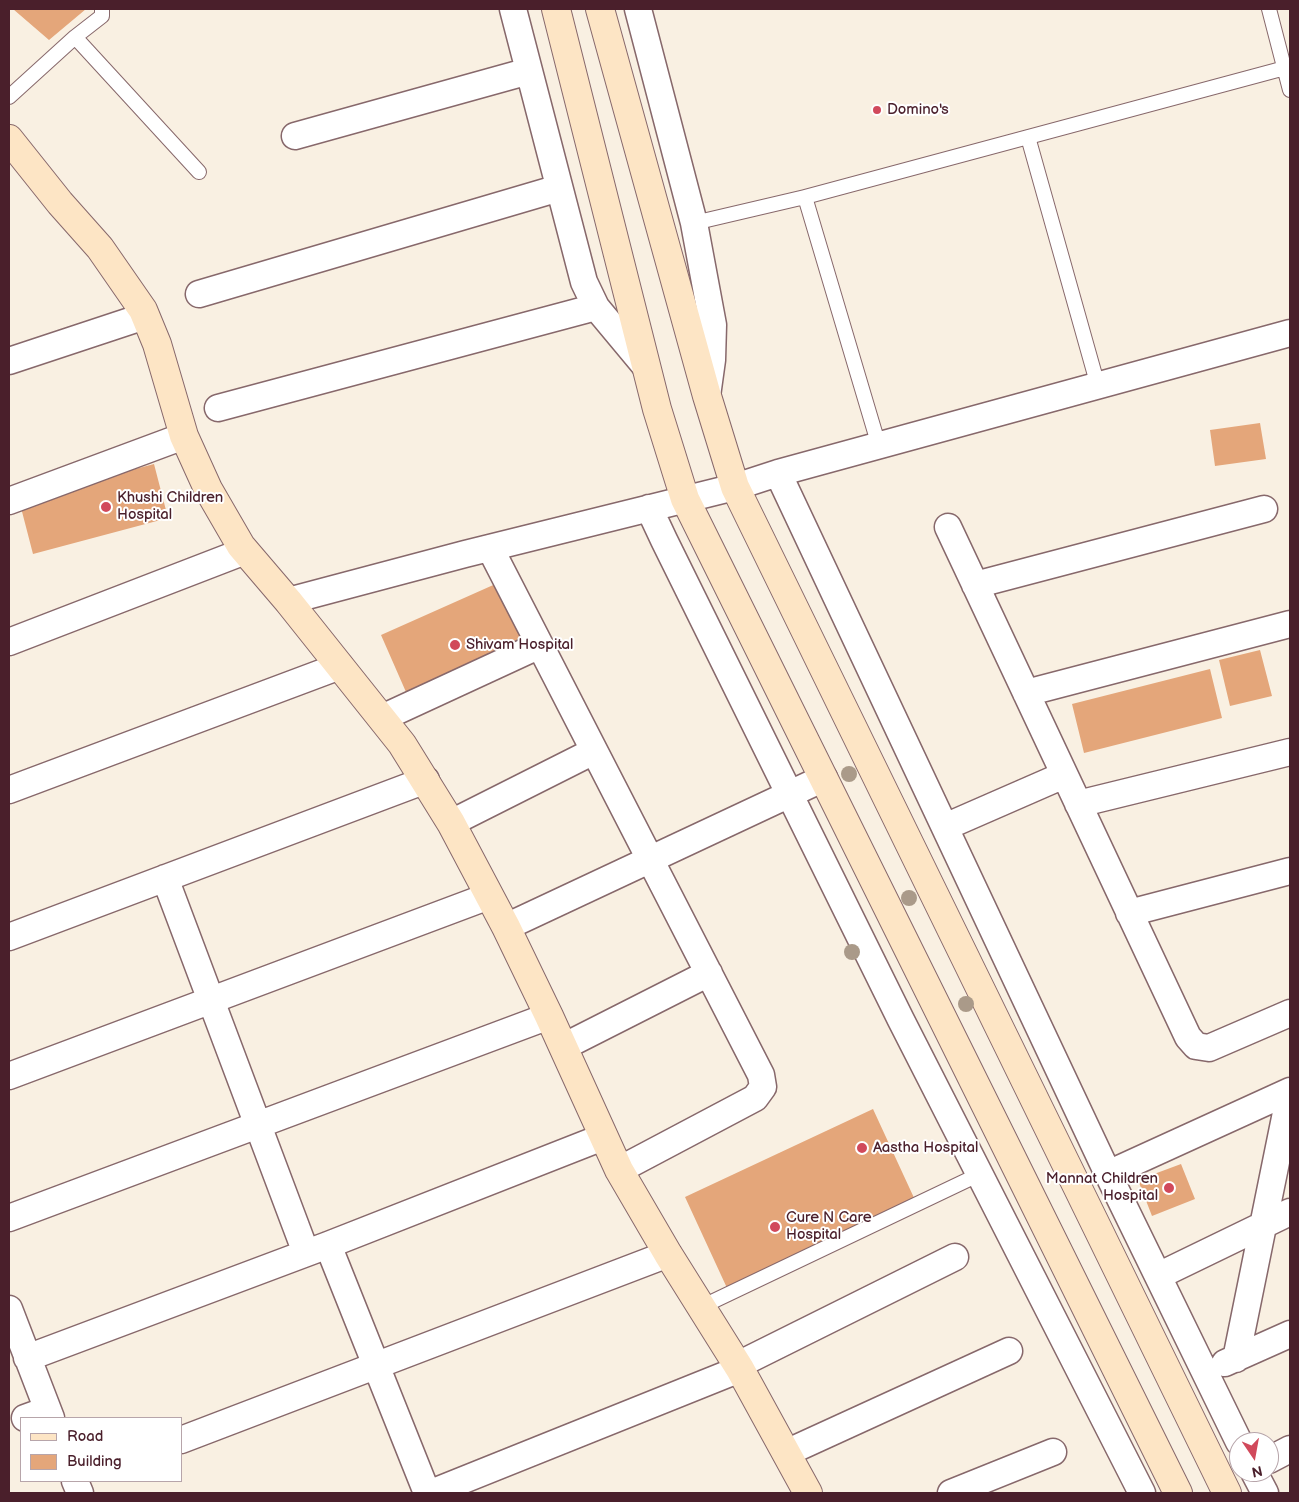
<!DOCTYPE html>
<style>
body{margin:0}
#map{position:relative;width:1299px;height:1502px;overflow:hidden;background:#f9f0e2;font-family:"Balsamiq Sans",sans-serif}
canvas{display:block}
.frame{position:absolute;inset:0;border:10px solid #4a1f2b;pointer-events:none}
.legend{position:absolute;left:20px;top:1417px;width:162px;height:65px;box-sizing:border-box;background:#fff;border:1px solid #b7a5aa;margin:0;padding:6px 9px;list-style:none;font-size:15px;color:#4a1f2b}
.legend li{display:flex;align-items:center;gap:10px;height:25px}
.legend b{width:25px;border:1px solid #b7a5aa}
.north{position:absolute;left:1229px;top:1432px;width:50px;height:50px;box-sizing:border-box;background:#fff;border:1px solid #b7a5aa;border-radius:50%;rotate:168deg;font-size:14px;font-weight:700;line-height:20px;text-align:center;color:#4a1f2b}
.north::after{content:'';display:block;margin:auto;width:18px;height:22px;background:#d1495b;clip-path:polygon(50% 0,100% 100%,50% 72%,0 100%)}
</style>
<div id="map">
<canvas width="1299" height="1502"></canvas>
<div class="frame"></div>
<ul class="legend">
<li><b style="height:6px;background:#fde5c5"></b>Road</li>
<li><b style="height:14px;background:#e4a67a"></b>Building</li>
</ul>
<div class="north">N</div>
</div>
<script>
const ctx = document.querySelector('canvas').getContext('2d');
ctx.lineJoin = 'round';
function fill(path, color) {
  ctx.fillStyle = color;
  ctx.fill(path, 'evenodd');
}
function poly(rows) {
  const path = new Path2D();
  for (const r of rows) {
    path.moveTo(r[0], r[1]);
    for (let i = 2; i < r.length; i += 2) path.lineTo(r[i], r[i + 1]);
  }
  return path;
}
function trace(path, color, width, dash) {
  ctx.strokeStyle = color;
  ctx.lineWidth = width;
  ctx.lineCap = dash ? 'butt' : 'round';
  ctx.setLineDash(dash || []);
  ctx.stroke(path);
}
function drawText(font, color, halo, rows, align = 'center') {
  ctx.font = font + ' "Balsamiq Sans",sans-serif';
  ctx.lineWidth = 4;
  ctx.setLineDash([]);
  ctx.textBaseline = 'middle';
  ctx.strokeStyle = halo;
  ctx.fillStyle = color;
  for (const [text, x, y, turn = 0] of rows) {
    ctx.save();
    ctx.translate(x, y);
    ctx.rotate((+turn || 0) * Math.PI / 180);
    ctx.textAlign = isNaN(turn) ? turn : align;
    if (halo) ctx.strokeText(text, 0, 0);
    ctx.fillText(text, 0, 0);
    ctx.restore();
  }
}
fill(poly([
 [13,9,86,9,49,40],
 [1260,423,1266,459,1215,466,1210,430],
 [154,464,168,518,33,554,19,500],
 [500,582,526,639,406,692,381,635],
 [1260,650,1272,696,1230,706,1219,660],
 [1210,669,1222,718,1084,753,1072,704],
 [873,1109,915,1200,727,1288,685,1197],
 [1181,1164,1195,1199,1152,1216,1138,1180]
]), '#e4a67a');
const lane = poly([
 [1269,9,1290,90],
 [75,37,199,172],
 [9,97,75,37,102,16,102,9],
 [1028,137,1098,386],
 [805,197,879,446],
 [694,223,805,197,1285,68],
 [701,1307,980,1174]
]);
const street = poly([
 [513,9,584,282,596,307,646,367],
 [638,9,694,223,713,325,712,360,707,396],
 [295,136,529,71],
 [199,294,559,188],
 [9,361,145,316],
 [218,408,596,307],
 [778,473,1108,1174,1239,1442],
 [9,501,184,436],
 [649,508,664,540,901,1020,1142,1493],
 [948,527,1188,1037,1196,1046,1209,1048,1290,1013],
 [490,548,761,1075,763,1087,755,1098,619,1170],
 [975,585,1264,509],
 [288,601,465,554,735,487,778,473,1290,333],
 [9,642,245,551],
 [1026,693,1290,624],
 [382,718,540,645],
 [9,790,340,666],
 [1078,804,1290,752],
 [451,823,594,751],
 [945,827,1064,775],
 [165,878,306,1253],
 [1129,913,1290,871],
 [506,927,824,778],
 [9,937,426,780],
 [563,1047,709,973],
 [9,1076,489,896],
 [1108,1174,1290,1091],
 [9,1218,549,1016],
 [328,1245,427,1493],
 [1158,1276,1290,1212],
 [9,1309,51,1418],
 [27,1358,328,1245,603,1137],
 [1236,1359,1290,1093],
 [1225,1363,1290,1334],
 [738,1365,955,1257],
 [25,1418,47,1410],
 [181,1440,668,1254],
 [786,1453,1009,1351],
 [1269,1460,1290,1449],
 [1254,1472,1265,1493],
 [75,1481,80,1493],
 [431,1493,740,1369],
 [951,1493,1053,1452]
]);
const secondary = poly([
 [556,9,657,409,685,499,1178,1493],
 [600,9,707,396,735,487,1227,1493],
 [9,139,60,203,100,248,143,310,157,344,184,436,208,489,241,546,288,601,402,744,451,823,506,927,549,1016,619,1170,668,1254,740,1369,808,1493]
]);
trace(lane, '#87686b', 16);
trace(street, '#87686b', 29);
trace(secondary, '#87686b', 30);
trace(lane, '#fff', 14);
trace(street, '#fff', 26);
trace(secondary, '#fde5c5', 28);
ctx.fillStyle = '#aa9a89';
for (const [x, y] of [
 [849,774],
 [909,898],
 [852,952],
 [966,1004]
]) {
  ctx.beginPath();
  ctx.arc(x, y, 8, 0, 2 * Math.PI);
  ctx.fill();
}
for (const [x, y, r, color] of [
 [877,110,5,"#d1495b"],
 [106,507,6,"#d1495b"],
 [455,645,6,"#d1495b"],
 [862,1148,6,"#d1495b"],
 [1169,1188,6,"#d1495b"],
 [775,1227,6,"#d1495b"]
]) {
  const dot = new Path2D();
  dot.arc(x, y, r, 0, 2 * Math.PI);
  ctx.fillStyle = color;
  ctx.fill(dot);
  trace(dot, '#fff', 2);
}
drawText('15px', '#4a1f2b', '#fff', [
 ["Domino's",887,110],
 ["Khushi Children",117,498],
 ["Hospital",117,515],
 ["Shivam Hospital",466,645],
 ["Aastha Hospital",873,1148],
 ["Mannat Children",1158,1179,"right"],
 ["Hospital",1158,1196,"right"],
 ["Cure N Care",786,1218],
 ["Hospital",786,1235]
], 'left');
</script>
